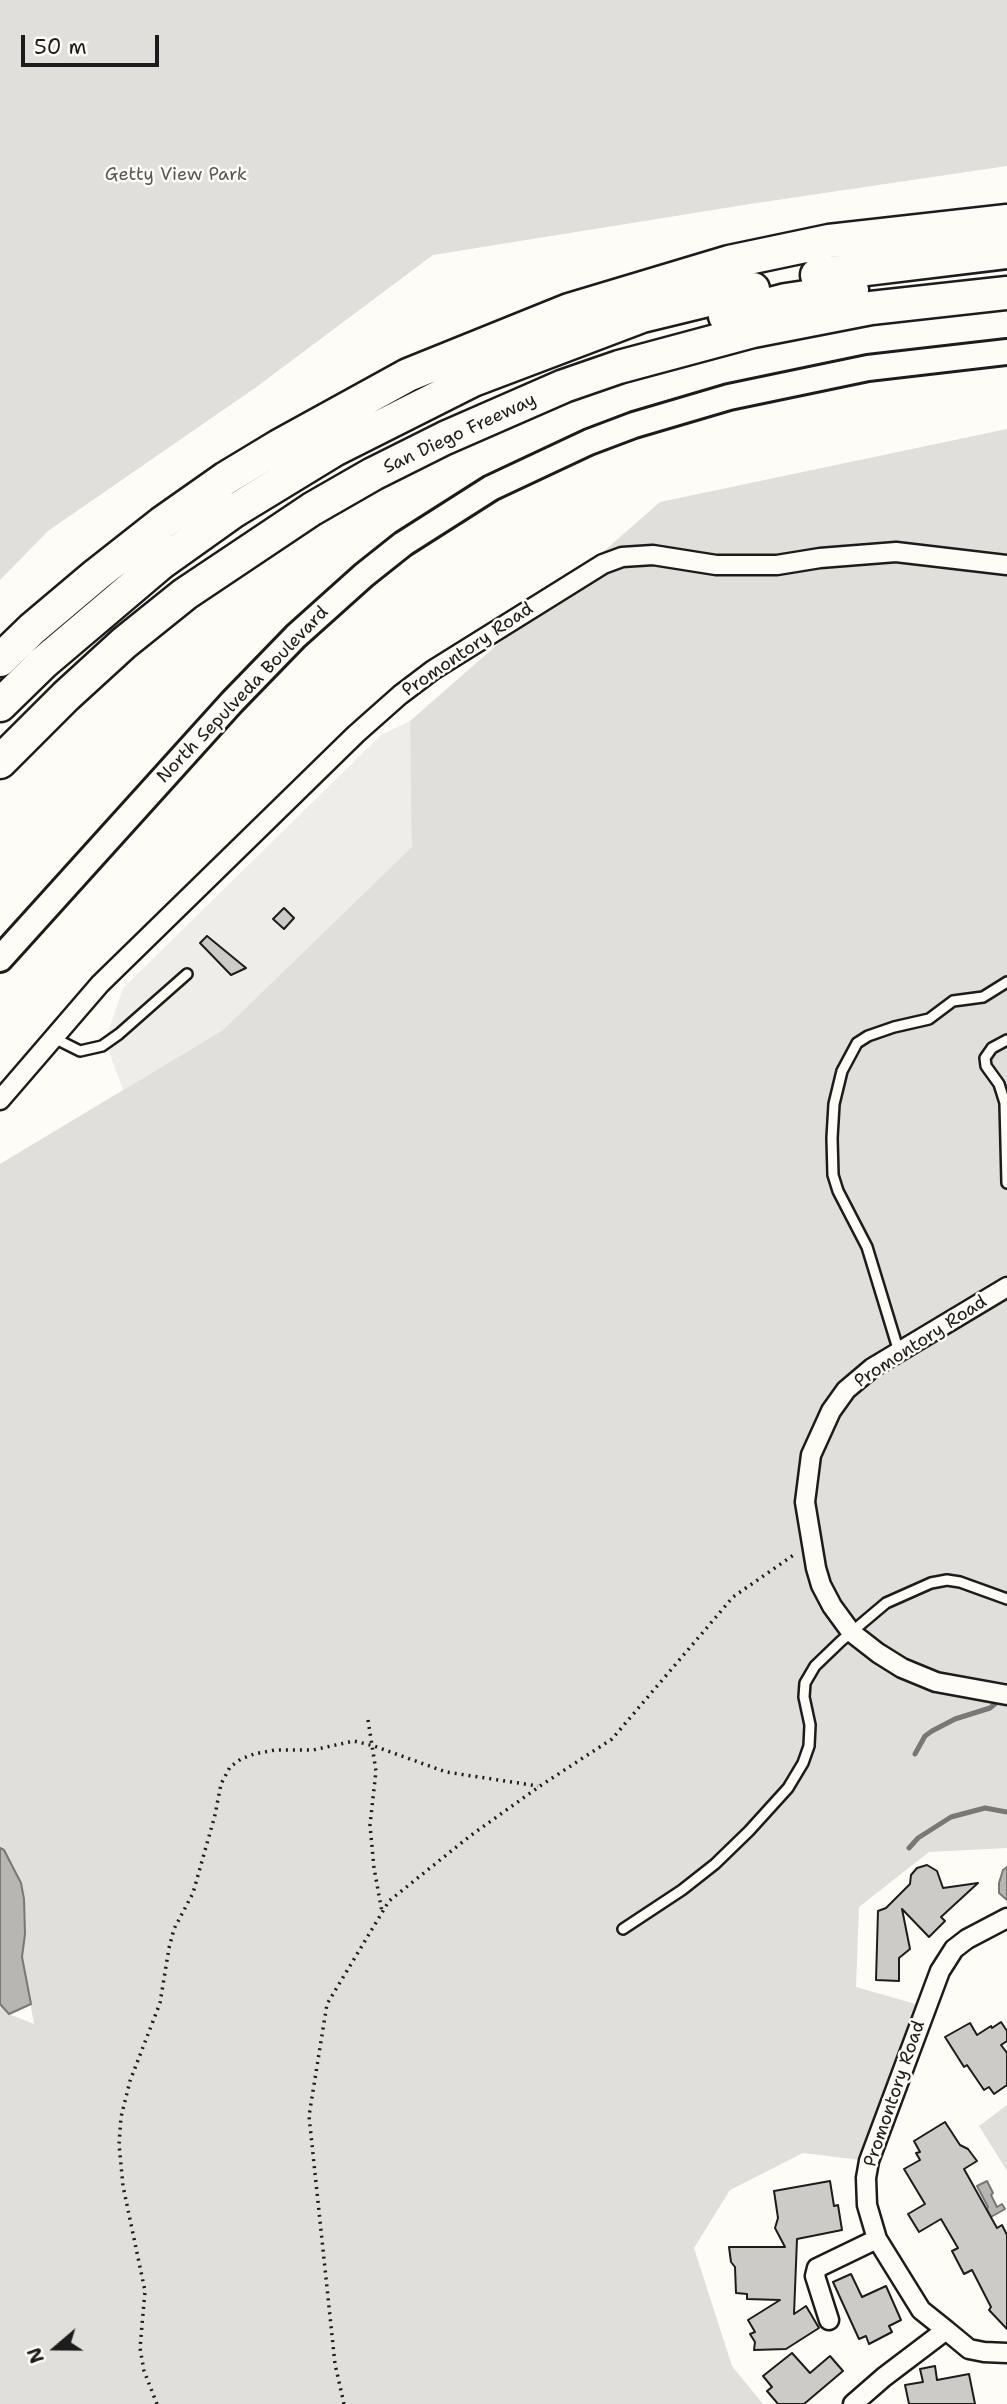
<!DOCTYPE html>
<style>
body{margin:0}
#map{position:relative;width:1007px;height:2404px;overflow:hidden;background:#fdfcf7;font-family:"Shantell Sans",sans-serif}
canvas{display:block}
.north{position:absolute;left:21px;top:2313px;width:70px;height:70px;-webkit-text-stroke:5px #fdfcf7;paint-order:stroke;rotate:250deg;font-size:19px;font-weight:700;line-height:28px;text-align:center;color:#1c1c1c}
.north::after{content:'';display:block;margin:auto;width:24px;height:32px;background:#1c1c1c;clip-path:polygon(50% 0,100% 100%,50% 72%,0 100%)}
.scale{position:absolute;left:21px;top:35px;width:138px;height:32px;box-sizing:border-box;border:4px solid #1c1c1c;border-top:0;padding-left:9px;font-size:21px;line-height:24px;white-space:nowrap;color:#1c1c1c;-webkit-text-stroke:5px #fdfcf7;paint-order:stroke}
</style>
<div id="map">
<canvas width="1007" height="2404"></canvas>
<div class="north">N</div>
<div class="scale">50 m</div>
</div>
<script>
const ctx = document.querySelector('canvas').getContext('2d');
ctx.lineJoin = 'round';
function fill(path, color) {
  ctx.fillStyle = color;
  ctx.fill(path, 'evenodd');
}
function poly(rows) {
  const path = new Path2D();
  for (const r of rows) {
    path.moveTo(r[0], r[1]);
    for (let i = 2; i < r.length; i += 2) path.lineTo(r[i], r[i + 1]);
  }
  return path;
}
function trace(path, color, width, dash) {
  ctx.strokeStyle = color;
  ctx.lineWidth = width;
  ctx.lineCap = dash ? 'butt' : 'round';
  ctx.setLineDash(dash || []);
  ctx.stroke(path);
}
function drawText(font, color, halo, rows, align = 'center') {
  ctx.font = font + ' "Shantell Sans",sans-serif';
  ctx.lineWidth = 5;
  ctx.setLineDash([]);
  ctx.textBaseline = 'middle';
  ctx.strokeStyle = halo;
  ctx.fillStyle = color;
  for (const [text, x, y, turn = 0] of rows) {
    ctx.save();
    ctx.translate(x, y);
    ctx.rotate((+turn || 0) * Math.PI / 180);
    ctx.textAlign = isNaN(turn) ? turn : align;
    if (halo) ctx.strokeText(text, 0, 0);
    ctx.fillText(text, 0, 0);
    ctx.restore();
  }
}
fill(poly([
 [410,721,413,847,223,1030,123,1090,105,1041,123,988,381,735]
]), '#eeede9');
fill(poly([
 [0,0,1007,0,1007,166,750,204,433,255,255,388,48,531,0,580],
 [1007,429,1007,1848,929,1852,859,1907,856,1987,926,2007,869,2161,803,2153,730,2190,694,2248,732,2366,763,2404,0,2404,0,2004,9,2014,34,2024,22,1957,25,1934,24,1899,21,1883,4,1851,0,1848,0,1164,223,1030,412,847,410,721,660,502],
 [1007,2105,1007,2171,979,2126]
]), '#e0dfdb');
const water = poly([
 [0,1848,4,1850,21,1883,24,1899,25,1934,22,1957,31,2004,9,2014,0,2004,0,1848],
 [1007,1867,1007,1900,999,1893,999,1883,1003,1870,1007,1867],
 [987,2181,993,2193,991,2195,997,2207,1002,2204,1005,2209,991,2217,987,2210,988,2207,977,2186,987,2181]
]);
fill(water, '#b7b6b2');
trace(water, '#797876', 2);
trace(poly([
 [915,1754,925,1736,932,1731,955,1719,990,1708,995,1704,997,1698],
 [909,1848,918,1838,951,1817,985,1808,1007,1812]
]), '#797876', 5);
const building = poly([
 [284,908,294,918,284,929,273,919,284,908],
 [207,936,246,968,231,975,200,943,207,936],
 [927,1865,937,1871,943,1888,978,1883,941,1917,945,1921,929,1937,902,1909,910,1949,899,1958,899,1981,876,1980,878,1911,886,1908,910,1884,911,1875,917,1868,927,1865],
 [1001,2022,1007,2031,1007,2041,1001,2045,1007,2053,1007,2085,994,2094,989,2087,984,2090,967,2065,964,2067,945,2037,970,2023,977,2035,991,2026,992,2028,1001,2022],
 [945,2122,960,2145,968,2149,977,2161,964,2169,997,2228,1002,2225,1007,2235,1007,2329,989,2310,991,2307,972,2270,964,2274,952,2251,958,2248,941,2219,919,2232,908,2214,925,2204,904,2169,920,2160,916,2153,920,2152,914,2141,945,2122],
 [830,2181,834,2206,838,2205,842,2230,797,2239,794,2314,806,2306,819,2328,786,2349,754,2350,755,2342,750,2334,755,2332,748,2320,780,2300,747,2299,747,2294,736,2293,735,2267,731,2262,729,2247,785,2247,775,2228,778,2218,774,2191,830,2181],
 [851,2274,862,2297,886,2286,901,2320,889,2326,892,2332,869,2344,866,2336,859,2339,833,2282,851,2274],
 [792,2353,810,2373,830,2356,843,2371,804,2404,778,2404,767,2391,772,2387,763,2376,792,2353],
 [935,2366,937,2380,969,2374,975,2404,909,2404,905,2385,923,2382,920,2369,935,2366]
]);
fill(building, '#cccbc8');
trace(building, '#1c1c1c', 2);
const lane = poly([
 [54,1038,80,1051,102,1046,119,1034,187,974],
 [1007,1040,992,1048,985,1058,986,1066,999,1084,1005,1103,1007,1183],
 [899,1352,867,1247,838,1191,833,1175,832,1138,834,1104,842,1071,857,1043,868,1036,894,1027,929,1019,953,1001,983,997,1007,982],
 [623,1929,682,1890,715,1864,749,1831,788,1788,803,1763,809,1746,810,1725,804,1697,805,1683,815,1666,841,1641,886,1603,931,1583,947,1580,960,1582,1007,1599]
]);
const street = poly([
 [0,1100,100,984,356,734,400,695,433,670,603,564,622,557,653,555,716,565,777,565,820,558,896,552,1007,565],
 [1007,1287,872,1368,846,1390,831,1411,811,1455,805,1502,816,1568,821,1585,832,1606,851,1632,878,1653,902,1668,936,1682,1007,1695],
 [829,2320,815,2276,817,2268,877,2239],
 [946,2330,969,2349,984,2352,1007,2353],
 [853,2404,884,2377,946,2330,921,2310,877,2239,867,2205,866,2178,869,2161,940,1971,954,1949,967,1939,1007,1918]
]);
const secondary = poly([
 [0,959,232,702,296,636,364,575,403,544,491,488,589,442,634,425,729,397,868,368,1007,352]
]);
const highway = poly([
 [817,275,1007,252],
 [725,316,786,300,852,290],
 [0,660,32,629,96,575,162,523,226,478,279,446,408,375,569,310,729,262,829,241,1007,221],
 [0,705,43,663,161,563,234,511,334,450,473,380,642,316,753,289],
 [0,762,66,696,124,643,185,594,312,509,373,474,445,438,564,386,619,367,753,331,871,308,1007,293]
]);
trace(lane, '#1c1c1c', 14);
trace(street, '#1c1c1c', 23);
trace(secondary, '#1c1c1c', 30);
trace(highway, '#1c1c1c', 37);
trace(poly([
 [368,1720,376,1771,370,1825,374,1868,382,1912],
 [157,2404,144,2371,140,2348,145,2291,123,2186,119,2144,121,2117,130,2081,160,2003,169,1948,174,1929,193,1893,215,1815,221,1784,230,1767,241,1759,254,1754,275,1750,313,1750,354,1741,374,1746,446,1772,538,1786],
 [344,2404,335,2364,309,2116,327,2004,389,1901,470,1836,540,1786,612,1739,733,1597,795,1554]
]), '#1c1c1c', 3.5, [2, 5]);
trace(lane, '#fdfcf7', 9);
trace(street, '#fdfcf7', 18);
trace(secondary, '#fdfcf7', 24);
trace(highway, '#fdfcf7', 32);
drawText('18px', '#575655', '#fdfcf7', [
 ["Getty View Park",176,175]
]);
drawText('18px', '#1c1c1c', '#fdfcf7', [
 ["San Diego Freeway",460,434,-25],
 ["Promontory Road",468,650,-34],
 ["North Sepulveda Boulevard",243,695,-46],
 ["Promontory Road",921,1342,-33],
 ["Promontory Road",895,2094,-71]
]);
</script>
